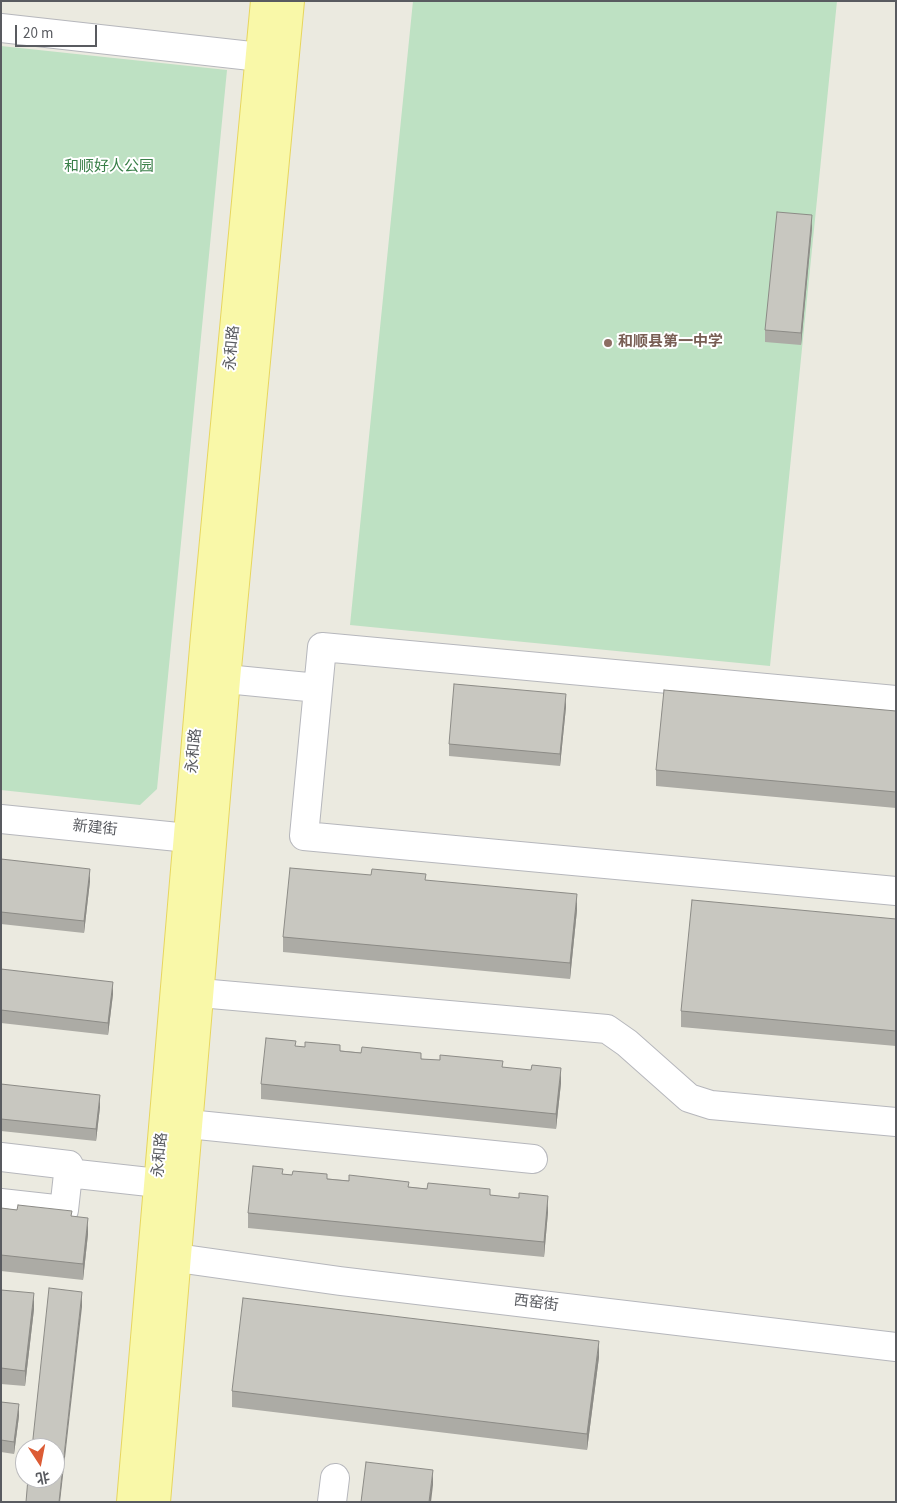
<!DOCTYPE html>
<meta charset="utf-8">
<style>
body{margin:0}
#map{position:relative;width:897px;height:1503px;overflow:hidden;background:#ebeae0;font-family:"Source Sans 3","Noto Sans SC",sans-serif}
canvas{display:block}
.frame{position:absolute;inset:0;border:2px solid #595b60;pointer-events:none}
.north{position:absolute;left:15px;top:1438px;width:50px;height:50px;box-sizing:border-box;background:#fff;border:1px solid #bdbdbf;border-radius:50%;rotate:169deg;font-size:14px;font-weight:700;line-height:20px;text-align:center;color:#595b60}
.north::after{content:'';display:block;margin:auto;width:18px;height:22px;background:#dc5c35;clip-path:polygon(50% 0,100% 100%,50% 72%,0 100%)}
.scale{position:absolute;left:15px;top:25px;width:82px;height:22px;box-sizing:border-box;border:2px solid #595b60;border-top:0;padding-left:6px;font-size:15px;line-height:18px;white-space:nowrap;color:#595b60;-webkit-text-stroke:4px #fff;paint-order:stroke}
</style>
<div id="map">
<canvas width="897" height="1503"></canvas>
<div class="frame"></div>
<div class="north">北</div>
<div class="scale">20 m</div>
</div>
<script>
const ctx = document.querySelector('canvas').getContext('2d');
ctx.lineJoin = 'round';
function fill(path, color) {
  ctx.fillStyle = color;
  ctx.fill(path, 'evenodd');
}
function poly(rows) {
  const path = new Path2D();
  for (const r of rows) {
    path.moveTo(r[0], r[1]);
    for (let i = 2; i < r.length; i += 2) path.lineTo(r[i], r[i + 1]);
  }
  return path;
}
function trace(path, color, width, dash) {
  ctx.strokeStyle = color;
  ctx.lineWidth = width;
  ctx.lineCap = dash ? 'butt' : 'round';
  ctx.setLineDash(dash || []);
  ctx.stroke(path);
}
function drawText(font, color, halo, rows, align = 'center') {
  ctx.font = font + ' "Source Sans 3","Noto Sans SC",sans-serif';
  ctx.lineWidth = 4;
  ctx.setLineDash([]);
  ctx.textBaseline = 'middle';
  ctx.strokeStyle = halo;
  ctx.fillStyle = color;
  for (const [text, x, y, turn = 0] of rows) {
    ctx.save();
    ctx.translate(x, y);
    ctx.rotate((+turn || 0) * Math.PI / 180);
    ctx.textAlign = isNaN(turn) ? turn : align;
    if (halo) ctx.strokeText(text, 0, 0);
    ctx.fillText(text, 0, 0);
    ctx.restore();
  }
}
fill(poly([
 [413,1,837,1,770,666,350,625],
 [1,46,227,70,157,789,140,805,1,790]
]), '#bee1c3');
const minor = poly([
 [1,28,260,57],
 [226,679,318,688],
 [896,700,322,647,304,836,896,891],
 [1,819,188,838],
 [200,993,607,1029,627,1043,689,1098,711,1105,896,1122],
 [188,1124,533,1159],
 [1,1157,69,1165,64,1210,1,1203],
 [68,1173,158,1183],
 [177,1258,340,1281,896,1347],
 [332,1502,335,1478]
]);
const major = poly([
 [131,1502,205,636,265,1],
 [156,1502,226,679,290,1]
]);
trace(minor, '#b6b7bc', 30);
trace(major, '#e7d65e', 30);
trace(minor, '#fff', 28);
trace(major, '#f9f8a8', 28);
fill(poly([
 [812,228,801,345,765,342,765,330],
 [566,707,560,766,449,756,449,744],
 [896,711,896,808,656,786,656,770],
 [1,859,90,881,84,933,1,924],
 [426,880,577,910,570,979,283,952,283,937],
 [896,919,896,1046,681,1027,681,1011],
 [1,969,113,994,108,1035,1,1023],
 [296,1046,503,1067,561,1083,556,1129,261,1099,261,1084],
 [1,1084,100,1107,96,1141,1,1131],
 [283,1174,490,1195,548,1212,544,1257,248,1228,248,1213],
 [1,1208,72,1216,88,1234,83,1280,1,1271],
 [1,1290,34,1309,25,1386,1,1384],
 [599,1357,587,1450,232,1407,232,1391],
 [1,1402,19,1416,14,1454,1,1452]
]), '#acaba5');
fill(poly([
 [812,215,812,228,801,345,801,333],
 [566,694,566,707,560,766,560,754],
 [90,869,90,881,84,933,84,921],
 [577,894,577,910,570,979,570,963],
 [113,982,113,994,108,1035,108,1023],
 [561,1068,561,1083,556,1129,556,1114],
 [100,1095,100,1107,96,1141,96,1129],
 [548,1196,548,1212,544,1257,544,1242],
 [88,1218,88,1234,83,1280,83,1264],
 [82,1292,82,1307,60,1502,59,1502],
 [34,1293,34,1309,25,1386,25,1371],
 [599,1341,599,1357,587,1450,587,1434],
 [19,1404,19,1416,14,1454,14,1442],
 [433,1470,433,1485,431,1502,429,1502]
]), '#8c8b86');
const building = poly([
 [777,212,812,215,801,333,765,330,777,212],
 [454,684,566,694,560,754,449,744,454,684],
 [664,690,896,711,896,792,656,770,664,690],
 [1,859,90,869,84,921,1,912,1,859],
 [290,868,371,875,372,869,426,874,425,880,577,894,570,963,283,937,290,868],
 [692,900,896,919,896,1031,681,1011,692,900],
 [1,969,113,982,108,1023,1,1010,1,969],
 [266,1038,296,1041,295,1046,305,1047,305,1042,340,1045,340,1051,361,1053,362,1047,421,1053,421,1059,440,1060,440,1055,503,1061,502,1067,531,1070,532,1065,561,1068,556,1114,261,1084,266,1038],
 [1,1084,100,1095,96,1129,1,1119,1,1084],
 [253,1166,283,1169,282,1174,292,1175,293,1171,327,1174,327,1179,349,1181,349,1175,409,1182,408,1187,427,1189,428,1183,490,1189,490,1195,519,1198,519,1193,548,1196,544,1242,248,1213,253,1166],
 [18,1205,72,1211,71,1216,88,1218,83,1264,1,1255,1,1208,17,1210,18,1205],
 [49,1288,82,1292,59,1502,26,1502,28,1478,55,1478,55,1448,32,1448,49,1288],
 [1,1290,34,1293,25,1371,1,1368,1,1290],
 [243,1298,599,1341,587,1434,232,1391,243,1298],
 [1,1402,19,1404,14,1442,1,1440,1,1402],
 [366,1462,433,1470,429,1502,361,1502,366,1462]
]);
fill(building, '#c8c7c0');
trace(building, '#8c8b86', 1);
for (const [x, y, r, color] of [
 [608,343,5,"#8d6e63"]
]) {
  const dot = new Path2D();
  dot.arc(x, y, r, 0, 2 * Math.PI);
  ctx.fillStyle = color;
  ctx.fill(dot);
  trace(dot, '#fff', 2);
}
drawText('15px', '#397f48', '#fff', [
 ["和顺好人公园",109,168]
]);
drawText('bold 15px', '#785e54', '#fff', [
 ["和顺县第一中学",618,343]
], 'left');
drawText('15px', '#595b60', '#fff', [
 ["永和路",233,348,-85],
 ["永和路",195,751,-85],
 ["新建街",95,829,6],
 ["永和路",161,1155,-85],
 ["西窑街",536,1304,7]
]);
</script>
